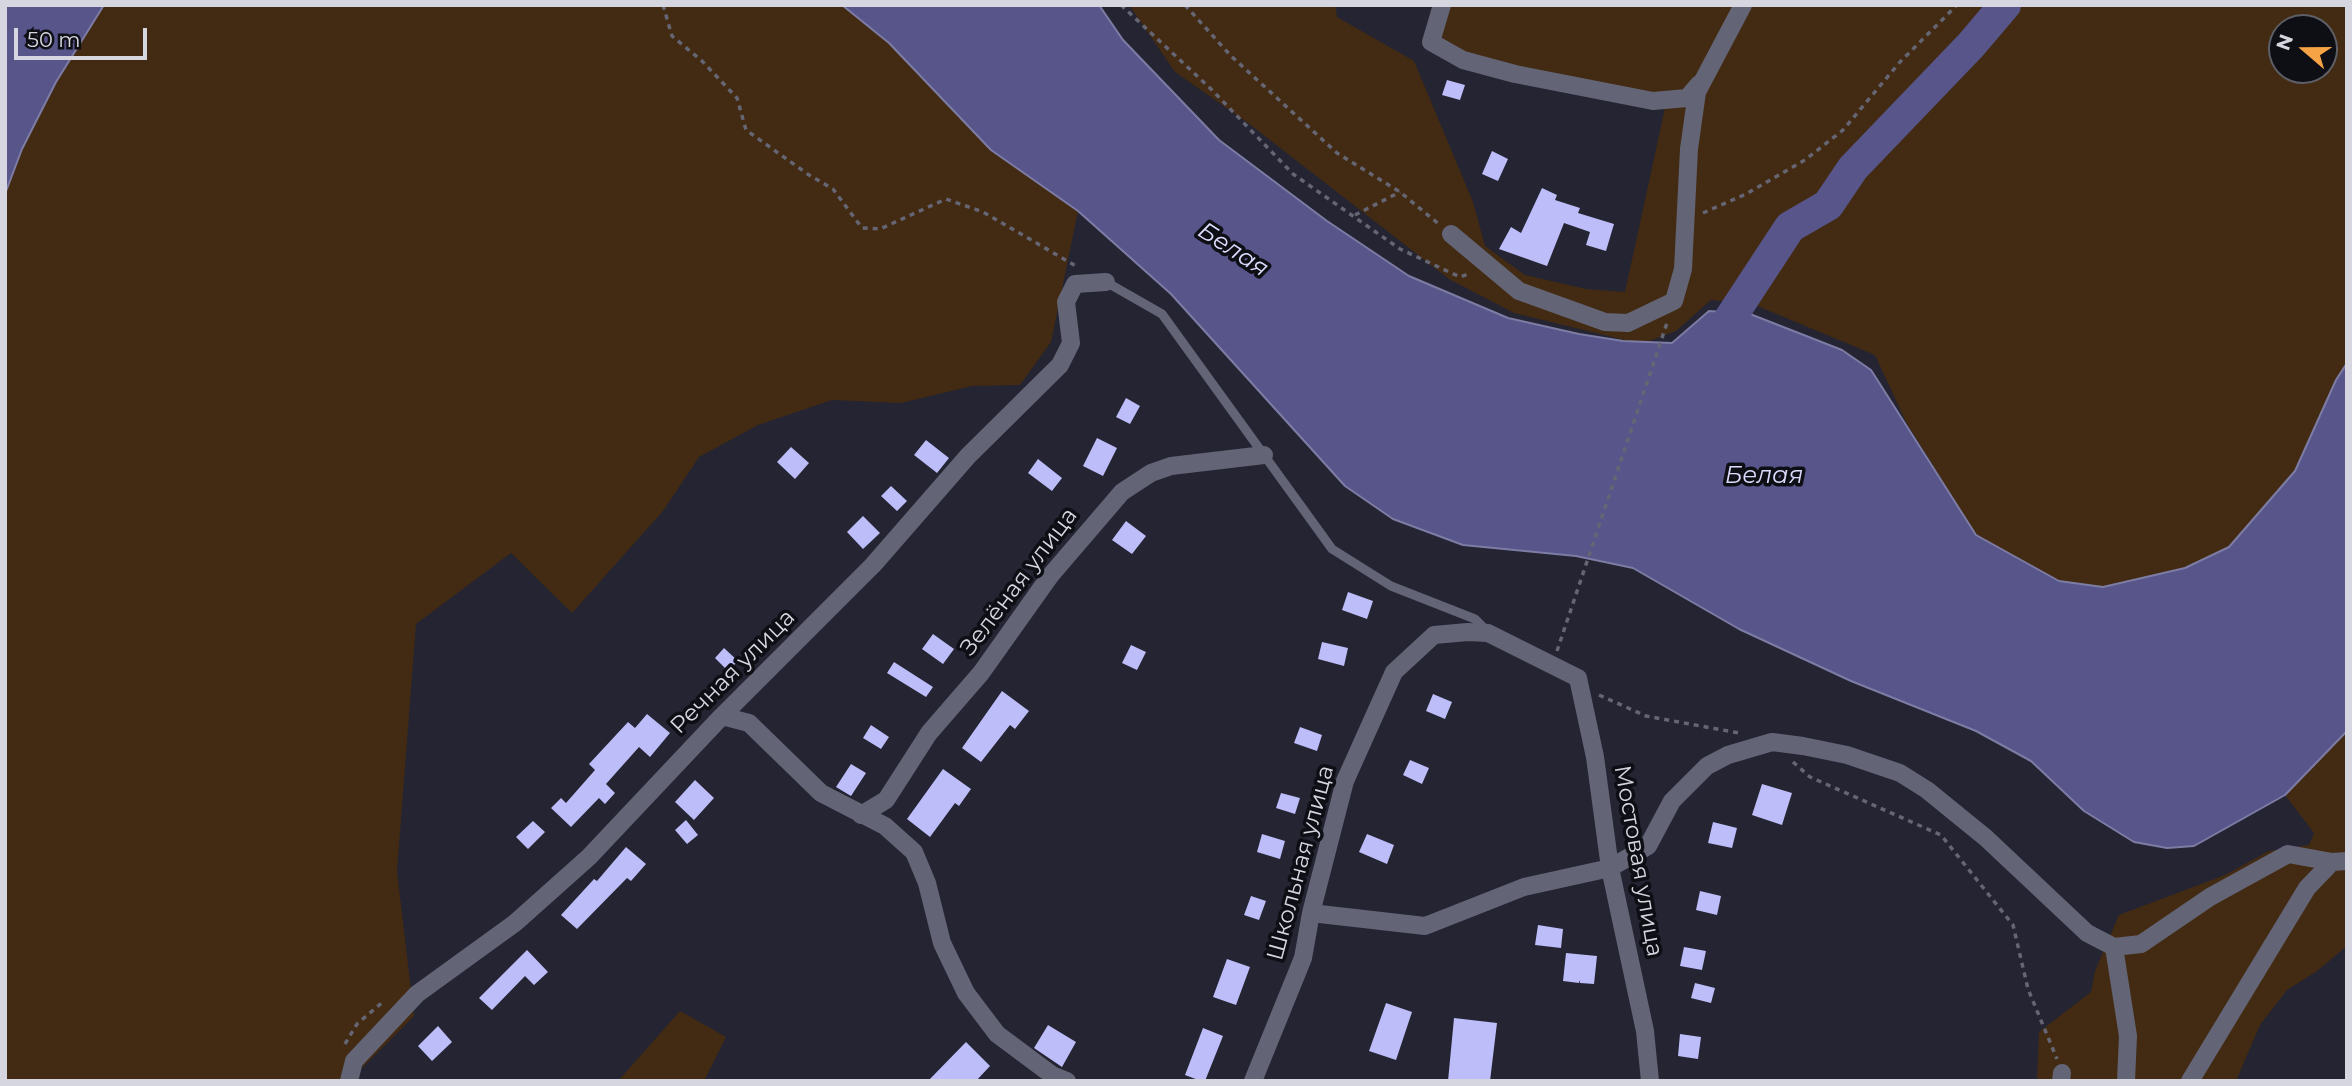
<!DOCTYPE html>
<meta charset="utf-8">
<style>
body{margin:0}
#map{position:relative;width:2352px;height:1086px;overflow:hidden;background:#242433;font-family:Montserrat,sans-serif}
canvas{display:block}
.frame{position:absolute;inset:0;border:7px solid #d6d6e1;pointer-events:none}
.north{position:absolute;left:2268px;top:14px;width:70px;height:70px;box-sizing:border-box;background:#0e0e15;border:2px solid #5e5e67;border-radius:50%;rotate:290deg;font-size:19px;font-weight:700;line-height:28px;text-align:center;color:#d6d6e1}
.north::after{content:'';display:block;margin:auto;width:24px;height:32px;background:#f5a345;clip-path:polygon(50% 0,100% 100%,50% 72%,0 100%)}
.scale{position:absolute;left:14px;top:28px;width:133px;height:32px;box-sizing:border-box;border:4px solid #d6d6e1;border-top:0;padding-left:9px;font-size:21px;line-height:24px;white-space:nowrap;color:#d6d6e1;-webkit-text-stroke:5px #0e0e15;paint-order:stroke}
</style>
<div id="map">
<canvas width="2352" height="1086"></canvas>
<div class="frame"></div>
<div class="north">N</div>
<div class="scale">50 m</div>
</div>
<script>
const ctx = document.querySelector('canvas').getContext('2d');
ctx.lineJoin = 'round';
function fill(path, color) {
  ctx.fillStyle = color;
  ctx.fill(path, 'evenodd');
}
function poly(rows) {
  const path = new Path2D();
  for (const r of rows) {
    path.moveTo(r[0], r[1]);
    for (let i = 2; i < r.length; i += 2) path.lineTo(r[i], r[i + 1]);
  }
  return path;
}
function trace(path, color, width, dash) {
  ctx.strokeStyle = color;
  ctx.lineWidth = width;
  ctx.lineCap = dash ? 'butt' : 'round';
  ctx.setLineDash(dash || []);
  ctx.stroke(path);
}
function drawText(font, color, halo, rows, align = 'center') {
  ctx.font = font + ' Montserrat,sans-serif';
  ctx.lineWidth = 7;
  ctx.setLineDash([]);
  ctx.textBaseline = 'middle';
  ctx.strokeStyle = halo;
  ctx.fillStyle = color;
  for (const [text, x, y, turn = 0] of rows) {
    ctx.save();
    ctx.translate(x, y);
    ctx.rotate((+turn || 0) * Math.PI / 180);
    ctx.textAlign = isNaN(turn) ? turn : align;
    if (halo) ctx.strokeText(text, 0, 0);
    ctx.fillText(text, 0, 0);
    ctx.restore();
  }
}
fill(poly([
 [104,5,842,5,889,43,991,150,1078,211,1051,342,1020,385,972,386,901,403,832,400,758,425,699,457,663,511,572,613,511,553,416,624,397,871,414,1016,359,1071,358,1081,5,1081,5,194,22,149,56,82],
 [1129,5,1335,5,1337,17,1414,61,1473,202,1485,246,1525,275,1586,289,1625,292,1665,108,1423,43,1435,5,2347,5,2347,363,2336,380,2295,471,2229,547,2185,568,2103,587,2059,581,1976,535,1906,422,1875,355,1755,305,1711,300,1676,331,1641,344,1514,313,1449,279,1248,123,1175,72],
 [2282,28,2324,28,2324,70,2282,70],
 [2347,731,2347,946,2317,971,2287,990,2260,1025,2236,1081,2037,1081,2039,1032,2091,992,2095,971,2119,915,2225,875,2269,851,2309,845,2314,833,2285,795],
 [680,1011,726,1037,704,1081,618,1081]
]), '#422b12');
const water = poly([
 [5,5,104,5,56,82,22,149,5,194,5,5],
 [842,5,1099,5,1123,40,1219,140,1327,221,1409,276,1508,318,1579,334,1623,341,1672,343,1709,311,1750,314,1842,350,1871,370,1976,535,2059,581,2103,587,2185,568,2229,547,2295,471,2336,380,2347,363,2347,731,2285,795,2194,846,2167,848,2134,842,2084,811,2031,761,1976,731,1851,681,1739,629,1633,568,1576,556,1463,545,1393,519,1345,486,1171,294,1078,211,991,150,889,43,842,5]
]);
fill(water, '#57558a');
trace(water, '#7d7ca4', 2);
trace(poly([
 [1710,349,1790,227,1828,205,1853,168,1971,45,2005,5]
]), '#57558a', 32);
fill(poly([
 [1447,80,1465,85,1460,100,1442,95],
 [1492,151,1508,159,1498,181,1482,174],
 [1542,188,1557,195,1555,200,1580,208,1578,213,1614,224,1606,251,1586,245,1590,232,1564,223,1547,266,1499,249,1511,227,1521,233],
 [1126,398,1140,406,1130,424,1116,417],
 [1097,438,1117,448,1103,476,1083,466],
 [926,440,949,458,937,473,914,455],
 [791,447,809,463,795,479,777,462],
 [1038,459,1062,478,1052,491,1028,473],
 [891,486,907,501,897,511,881,496],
 [863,516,880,533,863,549,847,532],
 [1126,521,1146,536,1132,554,1112,540],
 [1348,592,1373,601,1367,619,1342,610],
 [933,634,954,649,943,664,922,649],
 [1322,642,1348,648,1344,666,1318,659],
 [1131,645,1146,652,1137,670,1122,663],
 [724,648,738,661,728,671,715,658],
 [894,662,933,687,926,697,887,673],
 [1002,691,1029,711,1015,729,1010,725,981,762,962,748],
 [1433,694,1452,702,1445,719,1426,711],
 [647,714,670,733,650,757,639,747,606,784,615,793,605,804,599,798,571,827,551,808,561,798,566,803,595,770,589,764,628,722,635,728],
 [871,725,889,737,881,749,863,738],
 [1300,727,1322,735,1317,751,1294,743],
 [1410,760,1429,768,1422,784,1403,775],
 [851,764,866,773,851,796,836,787],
 [943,769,971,789,959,806,955,803,930,837,907,819],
 [695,780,714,798,694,820,675,802],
 [1762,784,1792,793,1782,825,1752,815],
 [1281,793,1300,798,1295,814,1276,808],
 [686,820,698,835,687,844,675,830],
 [533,821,545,832,528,849,516,837],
 [1713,822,1737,828,1732,848,1708,843],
 [1262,834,1285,841,1280,859,1257,852],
 [1367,834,1394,845,1387,864,1359,852],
 [626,847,646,864,631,881,627,878,577,929,561,915,594,879,597,881],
 [1700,891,1721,896,1717,915,1696,910],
 [1251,896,1266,901,1259,920,1244,915],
 [1538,925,1563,929,1561,948,1535,945],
 [1684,947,1706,951,1702,970,1680,966],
 [527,950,548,972,534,985,525,976,492,1010,479,998],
 [1566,953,1597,956,1594,984,1580,983,1580,980,1579,983,1563,981],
 [1227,959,1250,967,1236,1005,1213,997],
 [1695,983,1715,988,1711,1003,1691,998],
 [1386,1003,1412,1012,1396,1060,1369,1051],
 [1454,1018,1497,1023,1490,1081,1448,1081],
 [1048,1025,1076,1042,1062,1067,1034,1048],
 [438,1026,452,1042,432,1061,418,1046],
 [1203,1028,1223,1036,1205,1081,1201,1081,1185,1075],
 [1680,1034,1701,1037,1698,1059,1678,1056],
 [966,1042,990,1066,976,1081,928,1081]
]), '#bdbdf9');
trace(poly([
 [663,5,672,36,702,61,737,98,746,130,809,175,833,189,862,228,880,229,946,199,983,212,1076,266],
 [1121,5,1211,89,1293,174,1400,249,1460,277,1471,273],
 [1185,5,1231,56,1337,153,1400,192,1440,225],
 [1703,213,1746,194,1805,160,1843,130,1900,62,1957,5],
 [1355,215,1400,192],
 [1557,651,1667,323],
 [1599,695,1646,716,1739,733],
 [1793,762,1810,777,1941,835,2013,925,2028,989,2057,1059],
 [345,1044,357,1024,384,1001]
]), '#656573', 3.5, [5, 5]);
trace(poly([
 [1106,282,1162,314,1332,549,1391,586,1475,619,1488,632]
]), '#636476', 9);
trace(poly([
 [1442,5,1431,42,1463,60,1515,74,1653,101,1687,98,1699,84],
 [1451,234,1519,291,1605,322,1628,323,1674,301,1683,269,1689,149,1697,92,1743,5],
 [722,716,749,723,821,793,885,826,914,852,927,883,942,943,966,993,997,1034,1052,1075,1067,1081],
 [861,815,886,800,929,733,981,673,1050,576,1122,492,1151,473,1171,466,1264,455],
 [1311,913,1425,926,1524,887,1610,868,1648,846,1672,801,1707,766,1728,755,1772,742,1803,746,1847,755,1900,773,1927,790,1986,838,2087,933,2114,947,2128,1036,2126,1081],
 [2114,947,2141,944,2210,897,2288,854,2332,862,2347,861],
 [349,1081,354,1061,417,994,515,923,589,857,722,716,873,565,968,456,1060,365,1071,343,1066,302,1075,284,1106,282],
 [1253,1081,1303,958,1311,913,1345,781,1394,672,1434,635,1468,632,1488,633,1578,678,1595,757,1610,868,1645,1031,1650,1081],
 [2061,1081,2062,1073],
 [2190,1081,2307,888,2332,862]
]), '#636476', 18);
drawText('23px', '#d6d6e1', '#0e0e15', [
 ["Зелёная улица",1019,582,-53],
 ["Речная улица",733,672,-45],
 ["Мостовая улица",1638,861,80],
 ["Школьная улица",1301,863,-75]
]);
drawText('italic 24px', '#dcdcfe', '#0e0e15', [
 ["Белая",1233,250,33],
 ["Белая",1764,476]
]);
</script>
